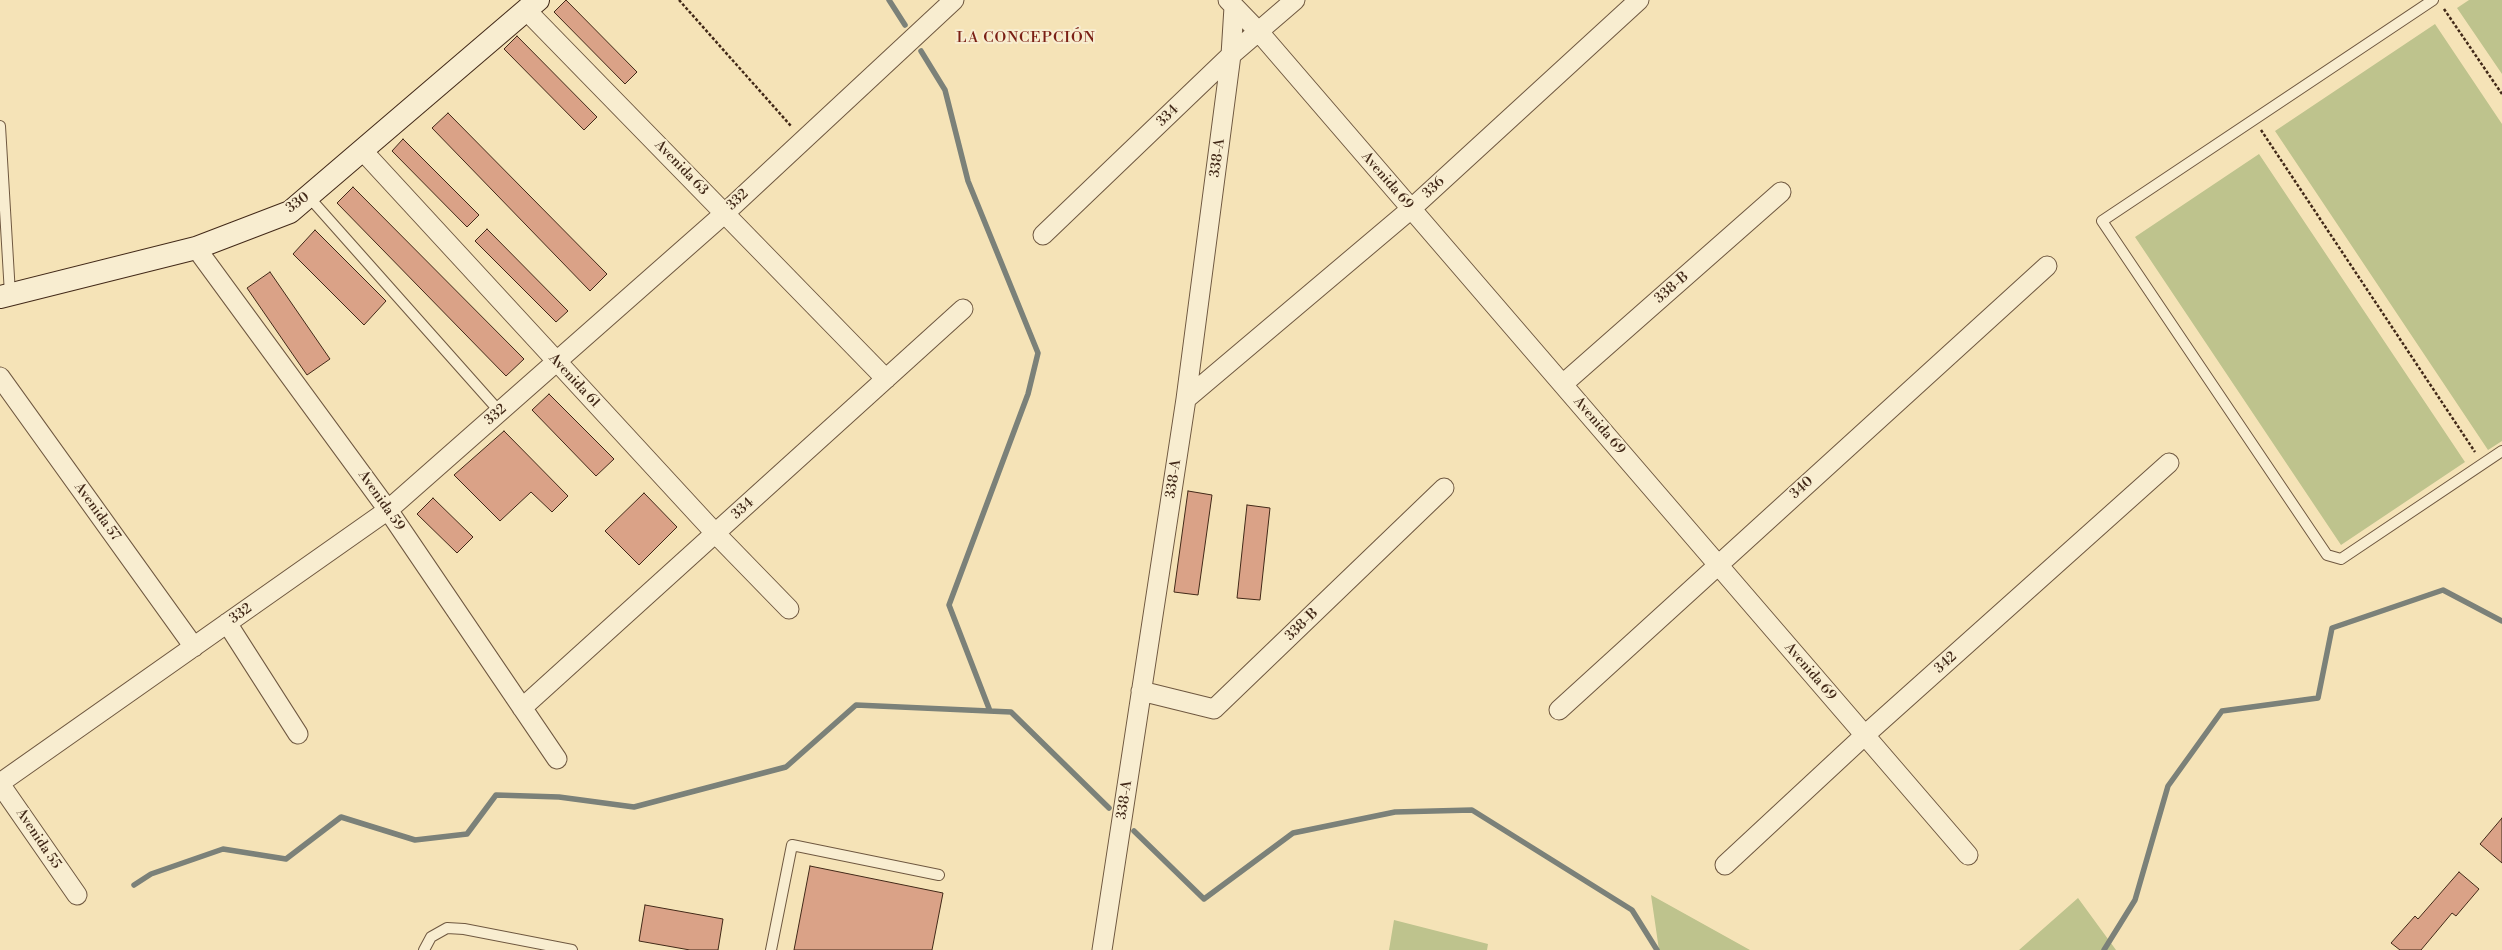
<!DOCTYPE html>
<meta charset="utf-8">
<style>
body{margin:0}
canvas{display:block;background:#f5e3b7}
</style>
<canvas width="2502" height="950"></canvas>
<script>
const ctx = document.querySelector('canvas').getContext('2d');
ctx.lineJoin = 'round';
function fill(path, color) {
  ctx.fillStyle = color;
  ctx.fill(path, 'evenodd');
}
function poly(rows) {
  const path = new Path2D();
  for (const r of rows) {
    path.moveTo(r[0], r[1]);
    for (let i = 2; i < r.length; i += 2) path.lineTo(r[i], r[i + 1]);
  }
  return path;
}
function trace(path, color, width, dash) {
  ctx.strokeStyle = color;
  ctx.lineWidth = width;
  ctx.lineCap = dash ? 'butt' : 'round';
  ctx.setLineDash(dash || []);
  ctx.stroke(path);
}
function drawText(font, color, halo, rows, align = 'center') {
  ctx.font = font + ' "Libre Bodoni",serif';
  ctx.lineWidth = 4;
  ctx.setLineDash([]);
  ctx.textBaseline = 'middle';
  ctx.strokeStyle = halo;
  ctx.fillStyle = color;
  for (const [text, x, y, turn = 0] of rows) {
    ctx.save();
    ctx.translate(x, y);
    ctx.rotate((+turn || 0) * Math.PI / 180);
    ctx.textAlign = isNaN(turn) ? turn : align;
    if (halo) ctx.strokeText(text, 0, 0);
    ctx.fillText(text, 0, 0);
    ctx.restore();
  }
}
fill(poly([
 [2469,0,2502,0,2502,74,2457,8],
 [2435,24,2502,124,2502,441,2488,450,2275,131],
 [2259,154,2465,462,2341,545,2135,237],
 [1651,895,1750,950,1659,950],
 [2078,898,2116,950,2019,950],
 [1394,920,1488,944,1487,950,1389,950]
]), '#bec38d');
trace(poly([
 [889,0,905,25],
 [921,51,945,90,968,181,1038,353,1028,394,949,605,990,711],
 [1134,831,1204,899,1293,833,1395,812,1472,810,1632,910,1657,950],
 [134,885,151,874,223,849,286,859,341,817,415,840,467,834,496,795,559,797,634,807,786,767,856,705,1011,712,1109,808],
 [2104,950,2135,900,2168,786,2222,711,2318,698,2332,628,2443,590,2502,621]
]), '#7b8179', 5.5);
const building = poly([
 [566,0,637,72,625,84,554,12,566,0],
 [517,36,597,117,584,130,504,49,517,36],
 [448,113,607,274,590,291,432,128,448,113],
 [403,139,479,215,467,227,392,151,403,139],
 [353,187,524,359,506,376,337,203,353,187],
 [487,229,568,311,556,322,475,241,487,229],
 [315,230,386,301,364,325,293,254,315,230],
 [270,272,330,359,307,375,247,288,270,272],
 [549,394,614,459,596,476,532,410,549,394],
 [504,431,568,496,552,512,531,492,500,521,454,475,504,431],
 [1188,491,1212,495,1198,595,1174,592,1188,491],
 [644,493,677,527,639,565,605,531,644,493],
 [433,498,473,537,457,553,417,514,433,498],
 [1247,505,1270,508,1260,600,1237,598,1247,505],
 [2502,818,2502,863,2480,844,2502,818],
 [810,866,943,893,932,950,794,950,810,866],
 [2459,872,2479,889,2456,916,2452,913,2421,950,2400,950,2391,943,2415,916,2418,919,2459,872],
 [645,905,723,919,718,950,690,950,639,941,645,905]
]);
fill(building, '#daa287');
trace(building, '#422918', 1);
const lane = poly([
 [2433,0,2102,221,2327,555,2341,559,2502,451],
 [0,126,10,294],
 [308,196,500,412],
 [424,950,431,937,447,928,464,929,572,950],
 [771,950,792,845,939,875]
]);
const street = poly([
 [1228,0,1259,32,1968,855],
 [526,10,886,379],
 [362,150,716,534,789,609],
 [1043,235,1231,55,1295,0],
 [196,248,388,510,557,759],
 [0,377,194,647],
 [1563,384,1781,192],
 [1186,399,1411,209,1639,0],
 [227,623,298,734],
 [1141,691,1214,709,1444,488],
 [522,708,963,309],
 [1559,710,2047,266],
 [0,783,388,510,725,213,954,0],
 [0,784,77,895],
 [1725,865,1865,735,2169,463],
 [1102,950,1186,399,1231,55,1234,7]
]);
const secondary = poly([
 [0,297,196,248,290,212,538,0]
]);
trace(lane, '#6f5840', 12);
trace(street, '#6f5840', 21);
trace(secondary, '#422918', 24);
trace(poly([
 [679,0,791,126],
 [2444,9,2502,94],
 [2261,130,2475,452]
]), '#422918', 2.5, [3, 2]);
trace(lane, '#f8edd0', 10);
trace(street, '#f8edd0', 19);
trace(secondary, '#f8edd0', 22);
drawText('14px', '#422918', '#f8edd0', [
 ["334",1168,116,-44],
 ["338-A",1218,158,-82],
 ["Avenida 63",681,168,46],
 ["Avenida 69",1387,181,49],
 ["336",1434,188,-43],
 ["332",738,200,-43],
 ["330",298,203,-36],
 ["338-B",1672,288,-41],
 ["Avenida 61",574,381,47],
 ["332",496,415,-41],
 ["Avenida 69",1599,426,49],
 ["338-A",1174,479,-81],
 ["340",1802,488,-42],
 ["Avenida 59",381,501,55],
 ["334",743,509,-42],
 ["Avenida 57",97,512,54],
 ["332",241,614,-35],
 ["338-B",1302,625,-44],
 ["342",1946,663,-42],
 ["Avenida 69",1810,672,49],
 ["338-A",1125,800,-81],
 ["Avenida 55",38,839,56]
]);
ctx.letterSpacing = '1px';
drawText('15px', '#7a1f14', '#f8edd0', [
 ["LA CONCEPCIÓN",1026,38]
]);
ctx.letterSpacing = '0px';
</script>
